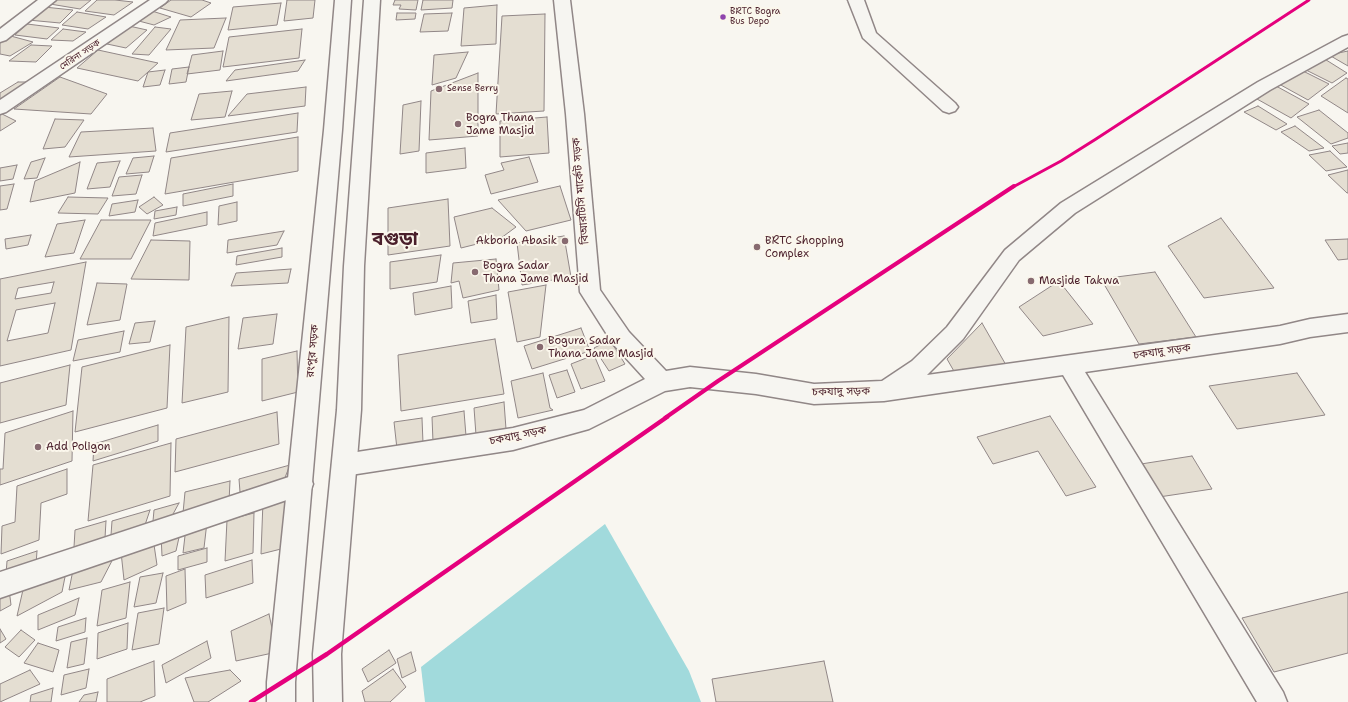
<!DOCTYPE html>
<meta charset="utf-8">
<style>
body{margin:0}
canvas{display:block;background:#f8f6f0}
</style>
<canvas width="1348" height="702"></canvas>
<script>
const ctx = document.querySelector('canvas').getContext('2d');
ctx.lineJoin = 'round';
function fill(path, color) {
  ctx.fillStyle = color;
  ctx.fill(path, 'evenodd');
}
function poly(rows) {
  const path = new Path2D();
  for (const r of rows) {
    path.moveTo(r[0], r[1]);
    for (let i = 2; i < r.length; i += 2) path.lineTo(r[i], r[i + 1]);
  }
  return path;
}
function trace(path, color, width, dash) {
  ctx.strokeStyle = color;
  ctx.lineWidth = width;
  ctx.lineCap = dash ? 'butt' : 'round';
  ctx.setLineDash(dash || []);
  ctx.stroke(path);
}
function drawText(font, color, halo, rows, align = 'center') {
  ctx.font = font + ' "Shantell Sans","Noto Sans Bengali",sans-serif';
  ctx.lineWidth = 4;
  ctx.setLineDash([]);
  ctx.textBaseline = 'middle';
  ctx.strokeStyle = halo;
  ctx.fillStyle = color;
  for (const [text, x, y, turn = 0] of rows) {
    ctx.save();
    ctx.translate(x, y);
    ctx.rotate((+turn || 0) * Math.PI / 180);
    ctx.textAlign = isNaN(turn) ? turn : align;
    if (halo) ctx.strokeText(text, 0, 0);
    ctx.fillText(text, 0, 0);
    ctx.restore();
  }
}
fill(poly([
 [605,524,689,671,701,702,425,702,421,667]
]), '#a1dadc');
const building = poly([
 [53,0,91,0,80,9,50,4,53,0],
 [97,0,115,0,133,2,114,15,85,11,97,0],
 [171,0,202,0,211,3,191,17,160,8,171,0],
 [287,0,315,0,313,18,284,21,287,0],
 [395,0,418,0,416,10,399,9,401,5,393,5,395,0],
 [423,0,453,0,452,8,421,10,423,0],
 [281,3,277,25,228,30,233,7,281,3],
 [497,5,496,44,461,46,464,8,497,5],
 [44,7,73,10,60,23,28,20,44,7],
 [152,11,171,17,154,25,135,20,152,11],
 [77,12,106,17,88,29,62,25,77,12],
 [397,13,416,13,415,19,396,20,397,13],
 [452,13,448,31,420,32,424,14,452,13],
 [545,14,544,111,496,114,502,16,545,14],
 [226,18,214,48,166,50,180,20,226,18],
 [27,24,59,28,47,39,15,35,27,24],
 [129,26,147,30,126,48,107,44,129,26],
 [155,27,171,29,149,55,132,54,155,27],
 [63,29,86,32,73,41,51,40,63,29],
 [302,29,299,58,223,67,229,37,302,29],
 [7,35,33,42,10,56,0,54,0,41,7,35],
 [31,45,52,46,36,62,9,61,31,45],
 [98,50,158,63,138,81,77,68,98,50],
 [223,51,220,70,187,74,192,55,223,51],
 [1348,51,1348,66,1329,55,1348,51],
 [468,52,456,78,432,85,434,55,468,52],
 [1323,58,1347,73,1332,83,1304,69,1323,58],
 [305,60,298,71,226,81,235,70,305,60],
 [189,67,186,82,169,84,172,69,189,67],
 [1299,69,1329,84,1308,100,1279,84,1299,69],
 [165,70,160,85,143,87,148,72,165,70],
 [478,73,478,136,429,140,431,91,478,73],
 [60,77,107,94,91,114,14,109,60,77],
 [1346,78,1348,79,1348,113,1321,96,1346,78],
 [18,82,31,82,0,102,0,93,18,82],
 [1276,86,1309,104,1291,118,1257,99,1276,86],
 [306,87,305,106,228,116,247,94,306,87],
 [232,91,225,117,191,120,199,94,232,91],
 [421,101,419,151,400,154,403,105,421,101],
 [1258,106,1287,124,1276,130,1244,112,1258,106],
 [1319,110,1348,133,1348,138,1331,144,1297,117,1319,110],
 [0,113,16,121,0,131,0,113],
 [298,113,297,132,166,152,170,133,298,113],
 [547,117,549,153,500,157,500,121,547,117],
 [55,119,84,120,65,147,43,149,55,119],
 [1295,126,1324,148,1309,151,1281,132,1295,126],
 [153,128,156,151,69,157,81,132,153,128],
 [298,137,298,171,165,194,171,158,298,137],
 [1348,143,1348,153,1340,154,1332,146,1348,143],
 [465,148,466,168,426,173,426,153,465,148],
 [1330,151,1347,167,1326,171,1309,155,1330,151],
 [154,156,149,172,126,174,133,158,154,156],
 [529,157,538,182,491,194,485,175,504,170,501,163,529,157],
 [45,158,37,178,24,179,31,162,45,158],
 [120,161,110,187,87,189,97,163,120,161],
 [80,162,75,193,30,202,35,181,80,162],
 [17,165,13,179,0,181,0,168,17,165],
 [1348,170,1348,193,1347,193,1328,175,1348,170],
 [142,175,136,194,112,196,119,177,142,175],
 [14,184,7,209,0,210,0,186,14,184],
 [233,184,233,196,183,206,183,194,233,184],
 [560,186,571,220,526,231,498,200,560,186],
 [68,197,108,198,98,214,58,213,68,197],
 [154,197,163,205,147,214,139,207,154,197],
 [448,199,450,246,388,255,388,208,448,199],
 [138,200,135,212,109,216,112,204,138,200],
 [237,202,237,221,218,225,219,206,237,202],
 [177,207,176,215,154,219,155,211,177,207],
 [492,208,516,227,501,238,461,248,454,217,492,208],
 [207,212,207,225,153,236,155,223,207,212],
 [1221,218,1274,288,1204,298,1168,246,1221,218],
 [85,220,74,253,45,257,57,224,85,220],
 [101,220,151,220,131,259,80,259,101,220],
 [284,231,277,245,227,253,228,240,284,231],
 [31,235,28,245,6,249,5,239,31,235],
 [564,236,571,277,522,285,517,243,564,236],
 [1348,239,1348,259,1338,260,1325,240,1348,239],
 [151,240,190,241,189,280,131,279,151,240],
 [282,248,282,257,236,265,237,256,282,248],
 [441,255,437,282,390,289,390,262,441,255],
 [496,259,499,290,463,298,459,281,451,283,453,263,496,259],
 [86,262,71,350,0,366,0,279,86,262],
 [291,269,288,283,231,286,236,273,291,269],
 [1155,272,1196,337,1139,344,1101,279,1155,272],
 [1059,281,1093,324,1043,336,1019,307,1059,281],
 [54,282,51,293,15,299,18,288,54,282],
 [97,283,127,284,120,320,87,325,97,283],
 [546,285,540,337,517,342,508,292,546,285],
 [451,286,452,308,415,315,413,293,451,286],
 [496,295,497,319,471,323,468,301,496,295],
 [55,303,48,333,7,341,16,310,55,303],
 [277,314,273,344,238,349,243,318,277,314],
 [229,317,228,392,182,403,186,327,229,317],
 [155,321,150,342,129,344,135,323,155,321],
 [982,323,1006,365,955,373,947,359,982,323],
 [581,328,590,351,532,369,524,346,581,328],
 [124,331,120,352,73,361,78,340,124,331],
 [495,339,504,394,401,411,398,355,495,339],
 [610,340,625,364,609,371,594,348,610,340],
 [170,345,167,408,75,432,82,367,170,345],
 [297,351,298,392,262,401,262,359,297,351],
 [594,355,605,381,581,389,571,364,594,355],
 [70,365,66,405,0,423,0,383,70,365],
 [567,370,575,392,557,398,549,375,567,370],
 [543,373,550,408,553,410,518,418,511,381,543,373],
 [1297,373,1325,415,1237,429,1209,386,1297,373],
 [504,402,506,429,476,435,474,408,504,402],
 [73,411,72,461,0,485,0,469,3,469,5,433,73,411],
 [464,411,466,436,433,442,432,417,464,411],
 [277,412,279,444,175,472,176,439,277,412],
 [1050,416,1096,487,1066,496,1038,451,993,464,977,437,1050,416],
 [422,418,423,443,397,449,394,422,422,418],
 [158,425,158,441,93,461,94,444,158,425],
 [171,443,170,496,88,521,93,465,171,443],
 [1192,456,1212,489,1159,497,1141,464,1192,456],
 [290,465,284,480,240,492,239,479,290,465],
 [67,469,67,494,41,503,39,540,1,554,2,526,15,522,17,486,67,469],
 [230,481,229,502,183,513,185,492,230,481],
 [287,495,285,548,261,554,263,501,287,495],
 [179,503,172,516,153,521,154,510,179,503],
 [150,510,145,525,111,535,112,521,150,510],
 [254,513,253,553,225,561,227,520,254,513],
 [106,521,105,538,74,547,75,530,106,521],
 [207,522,204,548,183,553,186,527,207,522],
 [180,533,176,551,162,556,161,535,180,533],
 [153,538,157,565,124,580,121,552,153,538],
 [207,548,207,562,178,570,178,556,207,548],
 [37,551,36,565,6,575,7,561,37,551],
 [115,555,101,582,69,590,74,565,115,555],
 [252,560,253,583,206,598,205,575,252,560],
 [185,569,186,603,167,611,166,576,185,569],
 [66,572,62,592,17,616,25,581,66,572],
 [163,573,156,603,134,607,140,577,163,573],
 [130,582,126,618,97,626,102,590,130,582],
 [9,589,11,605,0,611,0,593,9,589],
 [1348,592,1348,653,1274,672,1242,618,1348,592],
 [79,598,75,615,38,630,38,615,79,598],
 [164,608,159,644,132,650,138,613,164,608],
 [269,614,277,652,236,661,231,631,269,614],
 [86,618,85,632,56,641,58,627,86,618],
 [128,623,127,649,97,659,98,633,128,623],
 [0,629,6,639,0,643,0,629],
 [21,630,35,640,19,657,5,647,21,630],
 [87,638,84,664,67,668,71,642,87,638],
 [207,641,211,658,166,683,162,665,207,641],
 [38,643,59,650,53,672,24,663,38,643],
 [389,650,396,663,368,682,362,669,389,650],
 [411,652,416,671,402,678,397,659,411,652],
 [154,661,155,696,140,702,107,702,107,679,154,661],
 [824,661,833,702,716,702,712,679,824,661],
 [89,669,86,688,61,695,64,675,89,669],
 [393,669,406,687,390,702,365,702,362,691,393,669],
 [30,670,40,684,0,702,0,684,30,670],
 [230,670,241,681,208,702,194,702,185,678,230,670],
 [53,688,51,702,30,702,31,695,53,688],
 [98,692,96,702,79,702,84,695,98,692]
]);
fill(building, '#e4ded2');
trace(building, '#918787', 1);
const minor = poly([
 [38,0,56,0,6,40,0,42,0,29,38,0],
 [150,0,168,0,165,3,6,112,0,114,0,100,150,0],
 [554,0,570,0,584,114,600,290,629,332,666,371,690,367,756,374,814,384,882,381,912,361,947,327,1005,250,1061,203,1258,82,1342,37,1348,35,1348,47,1270,90,1075,213,1019,260,963,339,927,375,1280,326,1310,319,1348,314,1348,332,1310,337,1280,344,1085,372,1283,692,1287,702,1257,702,1063,375,884,401,814,404,756,394,690,387,665,391,589,429,513,450,344,476,335,473,332,465,335,457,344,454,513,428,584,410,645,379,613,344,580,292,566,114,554,0],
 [848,0,864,0,876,33,955,103,958,107,955,111,949,113,943,111,863,38,848,0]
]);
const major = poly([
 [301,473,310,476,313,484,310,492,0,598,0,572,301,473]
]);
const highway = poly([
 [335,0,351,0,342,130,295,682,295,702,267,702,267,682,324,130,335,0],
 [364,0,380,0,364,266,361,410,341,654,342,702,314,702,313,654,337,410,344,266,364,0]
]);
trace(minor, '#918787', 3);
trace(major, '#918787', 3);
trace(highway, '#918787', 3);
fill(minor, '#f6f5f1');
fill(major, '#f6f5f1');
fill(highway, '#f6f5f1');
trace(poly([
 [1013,187,1061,161,1096,139,1309,0]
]), '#e5007d', 3);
trace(poly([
 [665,418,718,381,1014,186]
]), '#e5007d', 4);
trace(poly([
 [251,702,327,654,667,417]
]), '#e5007d', 4.5);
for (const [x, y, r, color] of [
 [723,17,3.5,"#8e44ad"],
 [439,89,4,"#876a70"],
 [458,124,4,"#876a70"],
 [565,241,4,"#876a70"],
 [757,247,4,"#876a70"],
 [475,272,4,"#876a70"],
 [1031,281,4,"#876a70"],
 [540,347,4,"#876a70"],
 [38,447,4,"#876a70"]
]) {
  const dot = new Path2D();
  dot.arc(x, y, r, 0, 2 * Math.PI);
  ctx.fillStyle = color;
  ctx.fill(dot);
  trace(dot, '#fbf7ec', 1.5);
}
drawText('9px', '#4a1f2b', '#fbf7ec', [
 ["BRTC Bogra",730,12],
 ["Bus Depo",730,22]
], 'left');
drawText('9px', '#4a1f2b', '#fbf7ec', [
 ["মেরিনা সড়ক",80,55,-34]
]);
drawText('9px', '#4a1f2b', '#fbf7ec', [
 ["Sense Berry",447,89]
], 'left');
drawText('11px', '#4a1f2b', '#fbf7ec', [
 ["Bogra Thana",466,118],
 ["Jame Masjid",466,131],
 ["Akboria Abasik",557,241,"right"],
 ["BRTC Shopping",765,241],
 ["Complex",765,254],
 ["Bogra Sadar",483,266],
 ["Thana Jame Masjid",483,279],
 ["Masjide Takwa",1039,281],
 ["Bogura Sadar",548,341],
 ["Thana Jame Masjid",548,354],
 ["Add Poligon",46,447]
], 'left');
drawText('11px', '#4a1f2b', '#fbf7ec', [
 ["বিআরটিসি মার্কেট সড়ক",581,191,-95],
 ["রংপুর সড়ক",313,351,-85],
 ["চকযাদু সড়ক",1162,352,-8],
 ["চকযাদু সড়ক",841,392,-1],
 ["চকযাদু সড়ক",518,436,-12]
]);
drawText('bold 19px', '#4a1f2b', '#fbf7ec', [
 ["বগুড়া",395,240]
]);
</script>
